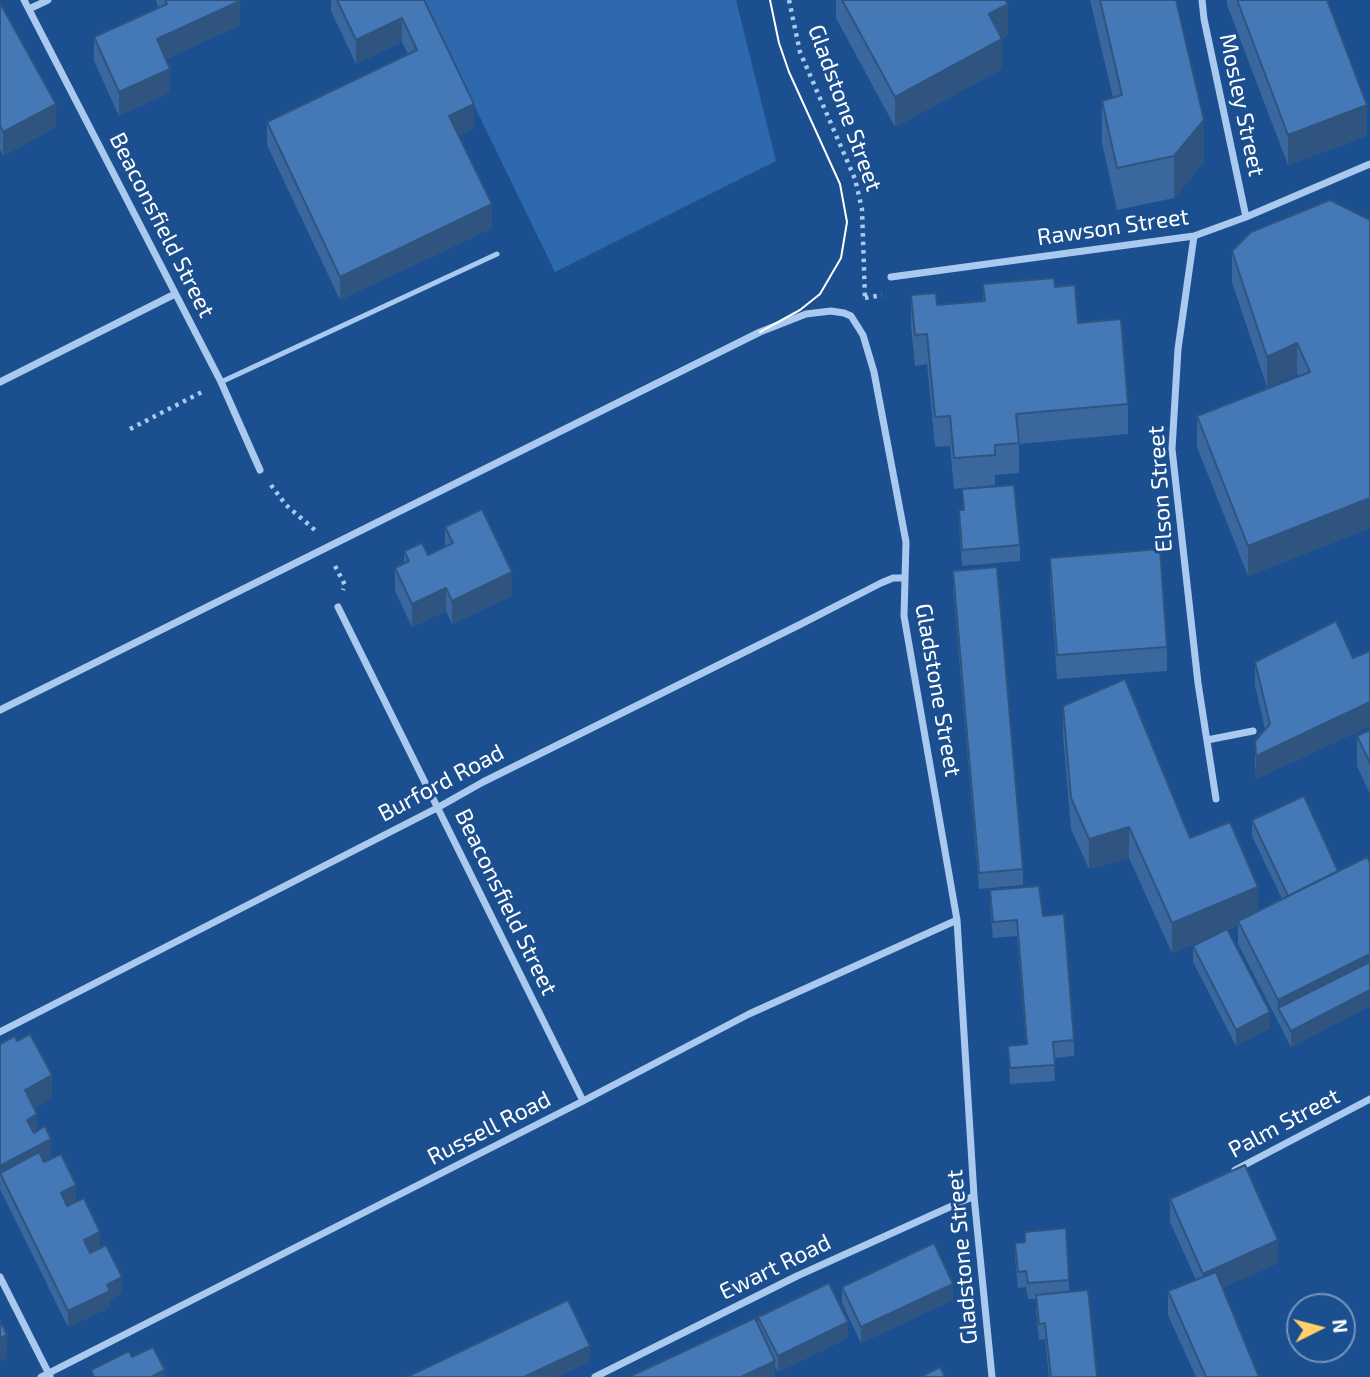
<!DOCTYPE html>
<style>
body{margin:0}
#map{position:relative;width:1370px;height:1377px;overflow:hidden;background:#1b4f8f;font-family:"Exo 2",sans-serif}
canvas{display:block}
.north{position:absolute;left:1286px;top:1293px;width:70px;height:70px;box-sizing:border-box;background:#1b4f8f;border:2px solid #7695bc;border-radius:50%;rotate:84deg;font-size:19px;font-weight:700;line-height:28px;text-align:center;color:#fff}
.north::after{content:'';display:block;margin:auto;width:24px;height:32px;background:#ffd166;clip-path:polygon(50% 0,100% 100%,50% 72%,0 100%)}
</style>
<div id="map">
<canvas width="1370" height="1377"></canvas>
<div class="north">N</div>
</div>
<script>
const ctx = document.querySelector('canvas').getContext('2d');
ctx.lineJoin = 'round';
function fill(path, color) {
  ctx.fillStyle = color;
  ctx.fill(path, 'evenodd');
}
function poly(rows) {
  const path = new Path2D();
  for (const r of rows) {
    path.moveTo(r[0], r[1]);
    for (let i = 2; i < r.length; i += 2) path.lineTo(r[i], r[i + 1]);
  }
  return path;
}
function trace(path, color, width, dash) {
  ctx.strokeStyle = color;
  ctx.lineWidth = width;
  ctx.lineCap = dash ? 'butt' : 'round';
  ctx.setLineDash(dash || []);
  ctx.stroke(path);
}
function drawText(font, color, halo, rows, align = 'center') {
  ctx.font = font + ' "Exo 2",sans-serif';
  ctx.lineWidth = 6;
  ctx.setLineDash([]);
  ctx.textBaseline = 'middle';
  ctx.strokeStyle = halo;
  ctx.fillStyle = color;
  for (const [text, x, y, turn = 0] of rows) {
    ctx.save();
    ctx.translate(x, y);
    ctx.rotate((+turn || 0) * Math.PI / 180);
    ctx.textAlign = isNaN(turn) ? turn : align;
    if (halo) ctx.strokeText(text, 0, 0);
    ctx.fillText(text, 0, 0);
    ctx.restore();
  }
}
fill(poly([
 [423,0,736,0,776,161,555,272]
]), '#2e69ad');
trace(poly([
 [789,0,800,52,855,179,862,209,865,298,863,299],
 [865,298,882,295],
 [130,429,204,391],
 [271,485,286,505,316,531],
 [335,566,345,585,343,590]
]), '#a9c9ee', 4.5, [3.5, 5]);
trace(poly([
 [221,382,497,254]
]), '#a9c9ee', 5);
trace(poly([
 [24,0,221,382,260,470],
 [1202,0,1204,19,1246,217],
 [29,9,48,0],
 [1194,236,1178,349,1172,449,1198,683,1216,799],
 [891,277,1194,236,1246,217,1370,164],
 [0,382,175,294],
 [338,607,583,1101],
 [0,710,760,332,806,314,831,311,844,313,851,316,863,335,874,372,906,542,904,616,957,920,974,1196,992,1377],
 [1207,740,1253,731],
 [0,1032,437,808,483,782,801,624,881,583,893,578,904,578],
 [1235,1170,1370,1099],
 [0,1277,50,1376],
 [41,1377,583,1101,749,1014,957,920],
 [595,1377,797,1276,974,1196]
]), '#a9c9ee', 7);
trace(poly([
 [760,332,800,310,820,294,841,258,847,222,840,184,789,72,779,43,770,0]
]), '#fff', 2);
fill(poly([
 [156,0,239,0,240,25,166,59,170,92,119,116,94,61,94,37,158,8],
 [331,0,424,0,474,128,459,135,492,228,340,300,267,145,267,122,408,54,402,42,356,64,331,11],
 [836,0,1005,0,1008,34,1002,38,1002,69,895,127,836,18],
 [1090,0,1176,0,1204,162,1174,198,1117,210,1102,143,1102,101,1113,98],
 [1227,0,1327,0,1367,136,1288,165,1227,5],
 [0,3,56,127,3,156,0,149],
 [1370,220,1370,528,1248,576,1197,447,1197,416,1299,376,1297,374,1267,387,1232,282,1232,251],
 [983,284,1055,287,1128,404,1128,434,1019,444,1019,473,995,475,995,485,954,489,950,446,935,447,927,364,915,366,911,326,911,295,937,305,983,301],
 [962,489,1020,545,1020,561,962,566,959,526,959,510,963,510],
 [445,527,512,596,452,624,446,611,412,627,395,591,395,568,404,564,404,551,428,555,445,547],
 [1050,558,1167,647,1167,671,1057,679,1050,581],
 [953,571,1023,869,1023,885,979,889,953,587],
 [1370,651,1370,726,1256,779,1255,765,1255,741,1265,729,1255,685,1255,662,1353,658],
 [1063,706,1190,838,1258,911,1282,899,1252,836,1252,820,1338,871,1370,863,1370,1006,1291,1047,1238,944,1238,925,1228,930,1270,1028,1236,1046,1193,962,1193,946,1215,935,1172,953,1129,858,1089,869,1071,829,1063,736],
 [1370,730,1370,794,1357,766,1357,736],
 [990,890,1043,916,1074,1040,1074,1056,1054,1058,1055,1081,1010,1084,1008,1046,1026,1044,1017,936,993,938,990,906],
 [0,1044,52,1098,34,1108,37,1130,51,1158,76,1201,67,1205,100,1248,122,1293,110,1300,110,1307,68,1327,0,1189],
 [1170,1199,1278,1263,1222,1288,1259,1377,1196,1377,1168,1315,1168,1291,1196,1280,1170,1222],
 [1015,1243,1069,1280,1069,1292,1097,1377,1049,1377,1045,1339,1039,1340,1036,1311,1036,1299,1028,1299,1026,1287,1018,1288,1015,1259],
 [842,1287,953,1300,861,1343,842,1303],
 [758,1317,848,1338,778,1372,775,1366,775,1377,758,1325]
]), '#3a679d');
fill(poly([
 [240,1,240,25,157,63,157,39],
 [1008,4,1008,34,989,44,989,14],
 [402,18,402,42,356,64,356,40],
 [1002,39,1002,69,895,127,895,97],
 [170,69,170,92,119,116,119,92],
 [56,104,56,127,3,156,3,132],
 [474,104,474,128,449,139,449,116],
 [1367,105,1367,136,1288,165,1288,135],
 [1204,120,1204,162,1174,198,1174,156],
 [492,204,492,228,340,300,340,277],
 [1297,343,1297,374,1267,387,1267,357],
 [1370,498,1370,528,1248,576,1248,546],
 [512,572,512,596,452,624,452,601],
 [446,588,446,611,412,627,412,604],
 [1370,702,1370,726,1256,779,1256,756],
 [1129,827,1129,858,1089,869,1089,839],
 [1258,887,1258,917,1238,921,1238,925,1172,953,1172,923],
 [1370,954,1370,977,1278,1008,1278,1000],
 [1370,990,1370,1006,1291,1047,1291,1031],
 [1270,1012,1270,1028,1236,1046,1236,1030],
 [52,1075,52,1098,25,1113,25,1090],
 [37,1114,37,1138,27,1143,27,1120],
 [51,1139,51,1162,0,1173,0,1166],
 [76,1185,76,1201,61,1209,61,1193],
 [100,1232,100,1248,84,1256,84,1240],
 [1278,1240,1278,1263,1203,1297,1203,1274],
 [122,1277,122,1293,110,1300,110,1307,68,1327,68,1311,107,1285],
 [953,1284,953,1300,861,1343,861,1327],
 [848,1322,848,1338,778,1372,778,1356],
 [7,1335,7,1358,0,1362,0,1338],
 [590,1346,590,1362,558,1377,524,1377],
 [775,1361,775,1377,741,1377],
 [165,1370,165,1377,151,1377]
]), '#305480');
const building = poly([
 [165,0,239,0,240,1,157,39,170,69,119,92,94,37,167,4,165,0],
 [337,0,424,0,474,104,449,116,492,204,340,277,267,122,417,50,402,18,356,40,337,0],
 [842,0,1005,0,1008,4,989,14,1002,39,895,97,842,0],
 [1100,0,1176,0,1204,120,1174,156,1117,168,1102,101,1122,95,1100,0],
 [1237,0,1327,0,1367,105,1288,135,1237,0],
 [0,3,56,104,3,132,0,126,0,3],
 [1330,200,1370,220,1370,498,1248,546,1197,416,1310,372,1297,343,1267,357,1232,251,1251,232,1330,200],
 [1054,278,1055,287,1075,285,1078,323,1121,319,1128,404,1016,414,1019,443,995,445,995,455,954,458,950,416,935,417,927,334,915,335,911,295,936,293,937,305,985,301,983,284,1054,278],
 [1014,485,1020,545,962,550,959,510,964,510,962,489,1014,485],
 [482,509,512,572,452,601,446,588,412,604,395,568,409,561,404,551,422,543,428,555,453,543,445,527,482,509],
 [1160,549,1167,647,1057,655,1050,558,1160,549],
 [997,567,1023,869,979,873,953,571,997,567],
 [1336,621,1353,658,1370,651,1370,702,1256,756,1255,741,1270,724,1255,662,1336,621],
 [1125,679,1190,838,1230,822,1258,887,1172,923,1129,827,1089,839,1071,798,1063,706,1125,679],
 [1370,730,1370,763,1357,736,1370,730],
 [1304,796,1338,871,1288,896,1252,820,1304,796],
 [1367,857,1370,863,1370,954,1278,1000,1238,921,1367,857],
 [1039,886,1043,916,1064,914,1074,1040,1053,1042,1055,1065,1010,1068,1008,1046,1027,1044,1017,920,993,922,990,890,1039,886],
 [1227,929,1270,1012,1236,1030,1193,946,1227,929],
 [1370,962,1370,990,1291,1031,1278,1008,1370,962],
 [30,1034,52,1075,25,1090,37,1114,27,1120,34,1133,45,1126,51,1139,0,1166,0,1044,15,1036,17,1041,30,1034],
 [39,1152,44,1162,61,1154,76,1185,61,1193,64,1199,67,1206,84,1198,100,1232,84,1240,90,1253,106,1245,122,1277,107,1285,110,1291,68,1311,0,1173,39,1152],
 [1245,1165,1278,1240,1203,1274,1170,1199,1245,1165],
 [1066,1228,1069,1280,1028,1283,1026,1271,1018,1272,1015,1243,1025,1242,1025,1232,1066,1228],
 [934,1243,953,1284,861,1327,842,1287,934,1243],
 [1216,1272,1259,1377,1206,1377,1168,1291,1216,1272],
 [829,1283,848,1322,778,1356,758,1317,829,1283],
 [1088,1290,1097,1377,1051,1377,1045,1323,1039,1324,1036,1295,1088,1290],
 [568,1300,590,1346,524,1377,407,1377,568,1300],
 [755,1318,775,1361,741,1377,629,1377,755,1318],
 [0,1321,7,1335,0,1338,0,1321],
 [153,1347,165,1370,151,1377,94,1377,91,1370,129,1351,132,1357,153,1347],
 [940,1367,945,1377,921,1377,940,1367]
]);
fill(building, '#4478b7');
trace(building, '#305480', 2);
drawText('23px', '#fff', '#1b4f8f', [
 ["Mosley Street",1242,105,78],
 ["Gladstone Street",845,108,70],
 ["Beaconsfield Street",162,225,63],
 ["Rawson Street",1113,227,-8],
 ["Elson Street",1160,489,-94],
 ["Gladstone Street",938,690,80],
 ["Burford Road",441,783,-28],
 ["Beaconsfield Street",506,902,64],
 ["Palm Street",1284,1123,-28],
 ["Russell Road",489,1128,-27],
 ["Gladstone Street",962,1257,-95],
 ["Ewart Road",775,1267,-26]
]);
</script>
